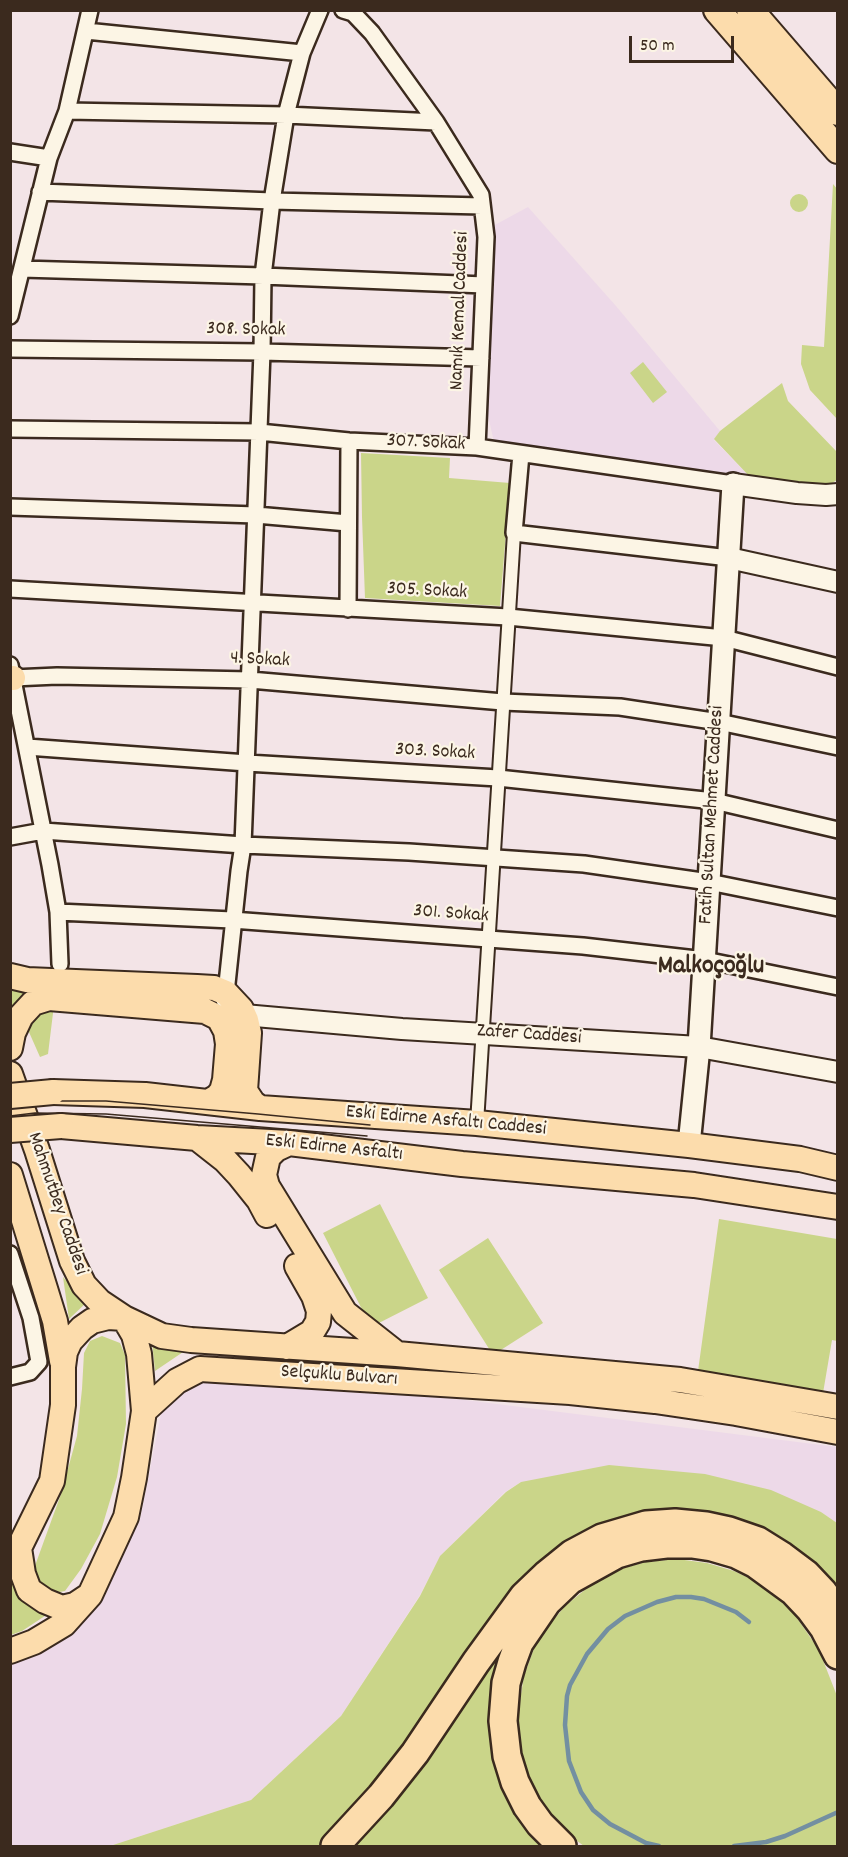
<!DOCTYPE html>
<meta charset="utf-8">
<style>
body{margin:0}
#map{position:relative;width:848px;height:1857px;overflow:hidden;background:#f3e4e7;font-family:Dekko,sans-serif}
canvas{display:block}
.frame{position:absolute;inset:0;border:12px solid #3b2a1e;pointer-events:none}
.scale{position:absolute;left:629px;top:36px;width:105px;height:27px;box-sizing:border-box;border:3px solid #3b2a1e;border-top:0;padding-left:8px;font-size:18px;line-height:21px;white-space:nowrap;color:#3b2a1e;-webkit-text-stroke:4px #fcf5e5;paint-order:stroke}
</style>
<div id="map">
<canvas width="848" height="1857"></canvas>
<div class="frame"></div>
<div class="scale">50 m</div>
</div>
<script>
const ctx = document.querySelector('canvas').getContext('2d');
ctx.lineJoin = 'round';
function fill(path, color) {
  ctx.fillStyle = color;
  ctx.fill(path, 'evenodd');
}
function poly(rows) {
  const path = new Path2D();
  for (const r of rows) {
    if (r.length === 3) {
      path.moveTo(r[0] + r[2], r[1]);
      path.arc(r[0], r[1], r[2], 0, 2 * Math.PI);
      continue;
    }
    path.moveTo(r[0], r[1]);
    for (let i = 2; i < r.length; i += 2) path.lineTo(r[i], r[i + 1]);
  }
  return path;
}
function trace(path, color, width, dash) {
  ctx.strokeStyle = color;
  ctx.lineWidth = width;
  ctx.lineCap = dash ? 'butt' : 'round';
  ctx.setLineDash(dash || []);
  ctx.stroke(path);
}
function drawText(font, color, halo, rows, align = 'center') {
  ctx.font = font + ' Dekko,sans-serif';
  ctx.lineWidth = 4.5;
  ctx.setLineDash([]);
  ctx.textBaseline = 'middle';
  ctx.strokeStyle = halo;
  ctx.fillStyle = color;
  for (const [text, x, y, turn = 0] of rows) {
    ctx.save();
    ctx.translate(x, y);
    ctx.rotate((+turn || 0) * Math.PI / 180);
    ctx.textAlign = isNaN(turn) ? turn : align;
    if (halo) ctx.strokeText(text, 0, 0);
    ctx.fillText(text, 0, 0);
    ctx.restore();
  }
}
fill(poly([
 [528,207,616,306,720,431,714,440,751,478,494,442,487,411,493,226],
 [191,1378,307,1380,837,1447,837,1523,821,1512,521,1482,505,1492,440,1556,420,1595,341,1716,251,1800,110,1846,11,1846,11,1657,94,1605,140,1520,161,1414]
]), '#edd9e8');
fill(poly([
 [833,184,838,190,837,419,810,390,801,364,802,345,824,347],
 [799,203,9],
 [643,362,667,392,653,403,630,373],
 [782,383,788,401,837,452,837,480,829,485,751,478,714,439,720,431],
 [361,453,450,458,449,478,510,483,500,606,365,598,362,517],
 [10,984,32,990,14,1011,11,1003],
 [54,1005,48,1054,40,1057,25,1023],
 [380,1204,428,1298,371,1327,323,1233],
 [719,1219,837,1239,837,1341,832,1340,823,1393,698,1371],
 [488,1238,543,1323,493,1355,439,1270],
 [63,1277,86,1303,69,1319],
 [102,1336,120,1343,125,1355,126,1424,117,1477,100,1534,81,1569,65,1591,54,1593,44,1589,33,1576,36,1563,61,1494,77,1436,82,1389,84,1353,90,1341],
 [152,1342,189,1348,155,1371],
 [609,1465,705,1474,771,1490,821,1512,837,1523,837,1590,815,1564,792,1547,763,1529,625,1520,421,1722,362,1803,320,1846,110,1846,251,1800,341,1716,420,1596,440,1556,506,1492,521,1482],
 [677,1559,707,1563,734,1571,764,1585,795,1615,819,1650,837,1696,837,1846,584,1846,566,1833,545,1807,531,1783,521,1751,517,1718,524,1676,537,1640,565,1606,592,1584,620,1569,646,1562],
 [10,1570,51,1612,22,1631,11,1635],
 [510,1635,520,1818,536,1839,544,1846,353,1846,395,1800,436,1747]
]), '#cad589');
trace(poly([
 [659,1846,646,1843,610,1824,593,1810,581,1792,569,1761,565,1725,567,1696,570,1685,587,1654,608,1629,625,1616,657,1602,676,1597,691,1597,704,1599,736,1612,749,1622],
 [734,1846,766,1842,785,1836,838,1812]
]), '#738fa1', 4.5);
const pedestrian = poly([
 [477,1123,514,533]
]);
const minor = poly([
 [343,10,353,13,372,33,436,122,481,195,486,237,477,447],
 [86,31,302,53],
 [67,111,286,115,436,122],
 [10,152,49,158],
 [40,192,272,201,482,206],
 [22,269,263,276,484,285],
 [10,316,49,158,67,111,90,10],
 [10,349,262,352,481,358],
 [10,429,259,432,349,441,477,447,733,484],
 [521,454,514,533,729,558],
 [10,507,256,515,348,523],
 [10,589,508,617,724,638,838,667],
 [348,609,349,441],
 [10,665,50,865,58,912,60,964],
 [13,678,57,676,250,680,503,702,620,707,719,722,838,747],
 [27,747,247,763,498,778,714,801,838,830],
 [10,837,43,831,243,845,409,852,584,864,709,882,838,908],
 [58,912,232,920,583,946,705,960,838,987],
 [224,1000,226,993,239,871,243,845,262,352,263,276,272,201,286,115,302,53,320,10],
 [10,1254,31,1318,39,1362,30,1372,10,1377]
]);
const tertiary = poly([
 [733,484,797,493,826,495,838,494],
 [729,558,838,582],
 [232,1016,244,1015,402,1029,699,1047,838,1072]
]);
const secondary = poly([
 [689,1145,699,1047,733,484]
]);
const primary = poly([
 [10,678,13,678],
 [10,976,27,980,197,987,214,988,226,993,241,1009,246,1020,249,1033,245,1091,253,1103,260,1108],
 [10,1048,13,1033,21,1016,33,1003,49,998,205,1011,219,1018,226,1031,228,1044,225,1080,222,1091,217,1097,210,1101],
 [10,1074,37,1150,72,1261,84,1285,100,1302,124,1318,162,1336,191,1340,397,1354,680,1380,838,1407],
 [53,1092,145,1095,260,1108,477,1123,689,1145,800,1159,838,1168],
 [61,1126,197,1138,289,1143,462,1164,694,1185,838,1207],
 [197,1138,225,1160,239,1175,259,1200,267,1215],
 [289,1143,276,1149,268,1157,264,1175,267,1186,345,1313,397,1354],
 [10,1175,55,1321,62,1361],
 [287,1347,312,1332,318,1322,319,1311,314,1296,297,1266],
 [144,1411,177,1381,200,1369,570,1392,655,1401,736,1413,838,1432],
 [19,1548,23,1574,29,1590,45,1601,62,1608,75,1605,87,1597],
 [10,1560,19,1548,52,1481,63,1405,63,1367,65,1352,70,1341,82,1328,92,1321,108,1317,124,1318],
 [10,1651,34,1642,64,1624,90,1595,126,1517,134,1478,144,1411,139,1354,134,1335,124,1318]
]);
const trunk = poly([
 [717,10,838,150],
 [750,10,838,112]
]);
const motorway = poly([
 [335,1846,381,1796,415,1753,476,1662,524,1596,546,1575,572,1554,602,1538,646,1525,675,1523,706,1526,729,1531,758,1541,782,1556,806,1574,823,1592,838,1612],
 [562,1846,540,1824,527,1806,515,1782,507,1756,503,1721,506,1683,512,1662,519,1643,547,1602,570,1580,617,1554,641,1547,666,1544,692,1544,712,1547,736,1554,756,1564,793,1591,810,1609,824,1628,838,1655]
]);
trace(pedestrian, '#3b2a1e', 16);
trace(minor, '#3b2a1e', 20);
trace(tertiary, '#3b2a1e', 24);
trace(secondary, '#3b2a1e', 26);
trace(primary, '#3b2a1e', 28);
trace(trunk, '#3b2a1e', 30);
trace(motorway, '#3b2a1e', 32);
trace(pedestrian, '#fcf5e5', 12);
trace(minor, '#fcf5e5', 15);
trace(tertiary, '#fcf5e5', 20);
trace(secondary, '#fcf5e5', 21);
trace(primary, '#fcdcac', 24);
trace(trunk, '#fcdcac', 26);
trace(motorway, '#fcdcac', 27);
trace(poly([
 [10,1105,56,1101,106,1101,258,1114,370,1125],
 [10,1116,35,1113,106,1114,367,1136]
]), '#3b2a1e', 1.5);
const primaryBridge = poly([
 [10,1096,53,1092],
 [10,1130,61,1126]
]);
trace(primaryBridge, '#3b2a1e', 28, []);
trace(primaryBridge, '#fcdcac', 24);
drawText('20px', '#3b2a1e', '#fcf5e5', [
 ["Namık Kemal Caddesi",461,311,-88],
 ["308. Sokak",246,331,1],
 ["307. Sokak",426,444,3],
 ["305. Sokak",427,592,3],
 ["4. Sokak",260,661,3],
 ["303. Sokak",435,753,3],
 ["Fatih Sultan Mehmet Caddesi",713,815,-87],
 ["301. Sokak",451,915,4],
 ["Zafer Caddesi",529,1036,4],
 ["Eski Edirne Asfaltı Caddesi",446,1122,5],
 ["Eski Edirne Asfaltı",334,1149,6],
 ["Mahmutbey Caddesi",56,1204,71],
 ["Selçuklu Bulvarı",339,1377,4]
]);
drawText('bold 26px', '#3b2a1e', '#fcf5e5', [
 ["Malkoçoğlu",711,968]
]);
</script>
